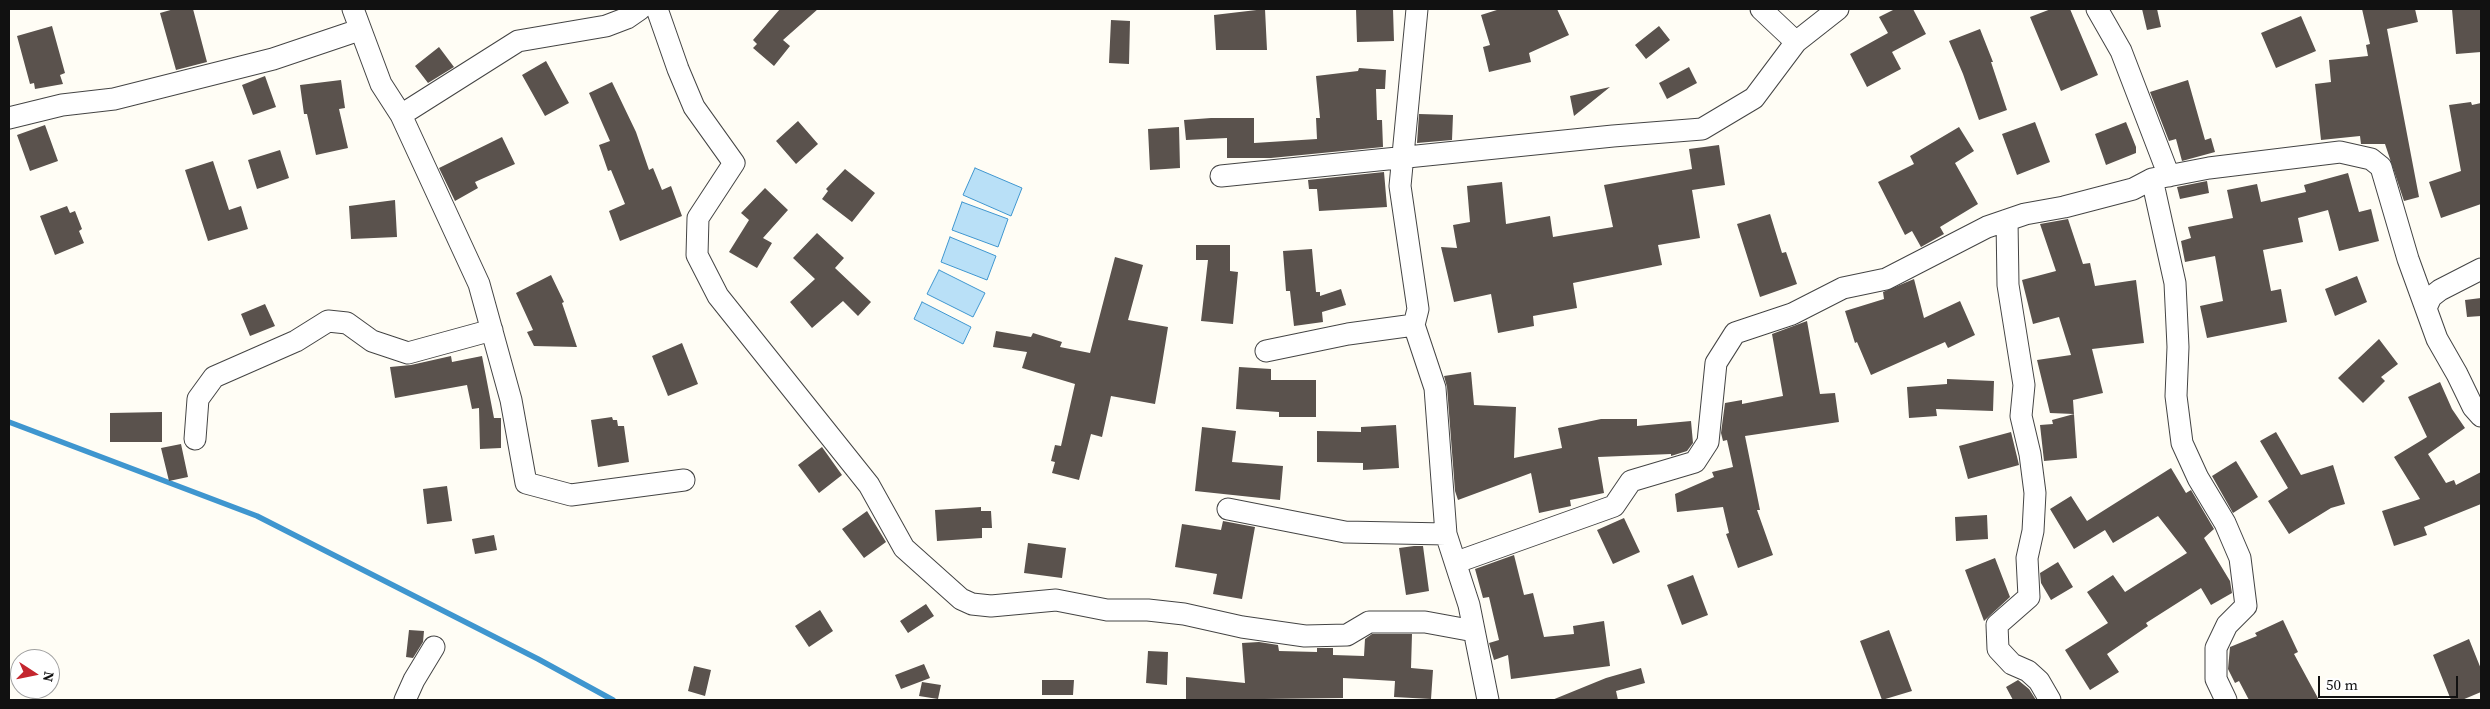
<!DOCTYPE html>
<style>
body{margin:0}
#map{position:relative;width:2490px;height:709px;overflow:hidden;background:#fffdf5;font-family:"Source Serif 4",serif}
canvas{display:block}
.frame{position:absolute;inset:0;border:10px solid #111;pointer-events:none}
.north{position:absolute;left:10px;top:649px;width:50px;height:50px;box-sizing:border-box;background:#fff;border:1px solid #a0a0a0;border-radius:50%;rotate:101deg;font-size:14px;font-weight:700;line-height:20px;text-align:center;color:#111}
.north::after{content:'';display:block;margin:auto;width:18px;height:22px;background:#c4262e;clip-path:polygon(50% 0,100% 100%,50% 72%,0 100%)}
.scale{position:absolute;left:2318px;top:676px;width:140px;height:22px;box-sizing:border-box;border:2px solid #111;border-top:0;padding-left:6px;font-size:15px;line-height:18px;white-space:nowrap;color:#111;-webkit-text-stroke:4px #fff;paint-order:stroke}
</style>
<div id="map">
<canvas width="2490" height="709"></canvas>
<div class="frame"></div>
<div class="north">N</div>
<div class="scale">50 m</div>
</div>
<script>
const ctx = document.querySelector('canvas').getContext('2d');
ctx.lineJoin = 'round';
function fill(path, color) {
  ctx.fillStyle = color;
  ctx.fill(path, 'evenodd');
}
function poly(rows) {
  const path = new Path2D();
  for (const r of rows) {
    path.moveTo(r[0], r[1]);
    for (let i = 2; i < r.length; i += 2) path.lineTo(r[i], r[i + 1]);
  }
  return path;
}
function trace(path, color, width, dash) {
  ctx.strokeStyle = color;
  ctx.lineWidth = width;
  ctx.lineCap = dash ? 'butt' : 'round';
  ctx.setLineDash(dash || []);
  ctx.stroke(path);
}
const water = poly([
 [975,168,1022,188,1011,216,963,195,975,168],
 [962,202,1008,219,998,247,952,230,962,202],
 [950,237,996,256,987,280,941,262,950,237],
 [939,270,985,293,973,317,927,294,939,270],
 [922,302,971,327,963,344,914,319,922,302]
]);
fill(water, '#b9e0f7');
trace(water, '#3f96cf', 1);
trace(poly([
 [9,422,257,516,538,659,613,700]
]), '#3f96cf', 5.5);
fill(poly([
 [174,9,193,9,207,62,176,70,160,13],
 [780,9,818,9,783,40,790,46,774,66,753,48,757,44,753,40],
 [1265,9,1267,50,1216,50,1214,15],
 [1356,9,1393,9,1394,41,1357,42],
 [1500,9,1557,9,1569,35,1529,53,1531,62,1489,72,1483,47,1490,45,1481,15],
 [1895,9,1913,9,1926,34,1892,52,1901,69,1867,87,1850,54,1888,33,1879,17],
 [2051,9,2070,9,2098,75,2061,91,2030,17],
 [2142,9,2157,9,2161,27,2147,30],
 [2362,9,2415,9,2418,22,2387,29,2419,197,2404,201,2385,144,2361,144,2360,136,2321,140,2315,84,2331,82,2329,60,2368,56,2366,45,2370,44],
 [2452,9,2481,9,2481,52,2456,54],
 [2301,16,2316,51,2276,68,2261,33],
 [1111,20,1130,21,1129,64,1109,63],
 [52,26,65,73,60,75,63,84,35,89,34,83,30,84,17,36],
 [1659,26,1670,40,1646,59,1635,45],
 [1980,29,1993,62,1991,62,2007,110,1979,120,1963,74,1949,41],
 [439,47,454,67,428,83,415,66],
 [546,61,569,103,545,116,522,75],
 [1689,67,1697,83,1667,99,1659,83],
 [1359,68,1386,70,1385,89,1376,89,1377,120,1382,120,1383,147,1271,158,1227,158,1227,138,1186,140,1184,120,1211,118,1254,118,1254,143,1317,139,1316,118,1320,118,1316,76,1358,71],
 [265,76,276,107,253,115,242,85],
 [341,80,345,108,339,109,348,148,316,155,307,114,304,114,300,85],
 [2188,80,2205,140,2211,138,2215,152,2182,161,2176,139,2169,141,2150,92],
 [612,82,636,132,649,170,653,168,662,190,671,186,682,216,620,241,609,211,625,204,611,170,608,171,599,145,610,141,589,93],
 [1610,87,1574,116,1570,96],
 [2471,102,2472,105,2481,103,2481,204,2441,218,2429,182,2461,171,2449,105],
 [1419,114,1453,115,1452,140,1417,143],
 [798,121,818,144,796,164,776,141],
 [2035,122,2050,162,2017,175,2002,134],
 [2126,122,2136,147,2136,153,2106,165,2095,134],
 [45,125,58,161,30,171,17,135],
 [1179,127,1180,168,1150,170,1148,129],
 [1959,127,1974,151,1955,163,1978,204,1940,227,1944,234,1921,247,1912,231,1905,235,1878,182,1914,164,1910,156],
 [502,137,515,164,475,182,478,188,455,201,439,168],
 [1719,145,1725,185,1692,190,1700,238,1658,245,1662,265,1573,283,1577,308,1533,316,1534,326,1498,333,1491,294,1454,302,1441,247,1457,248,1453,225,1470,222,1467,186,1502,182,1506,224,1550,216,1553,237,1613,227,1604,185,1692,169,1689,149],
 [280,150,289,178,257,189,248,160],
 [213,161,229,210,241,206,248,229,208,241,185,170],
 [845,169,875,193,852,222,822,199,828,191,826,189],
 [1384,172,1387,207,1319,211,1317,189,1309,189,1308,180],
 [2348,173,2359,212,2371,209,2379,241,2339,251,2328,210,2298,218,2303,242,2263,250,2271,291,2281,289,2287,322,2207,338,2200,306,2223,301,2215,256,2185,262,2181,241,2191,238,2188,227,2233,218,2227,190,2257,184,2261,202,2306,192,2304,185],
 [2207,181,2209,193,2180,199,2177,187],
 [765,188,788,210,763,238,772,243,757,268,729,252,749,220,741,213],
 [395,200,397,237,351,239,349,206],
 [67,206,70,213,75,211,82,229,79,231,84,243,55,255,40,216],
 [1770,214,1782,253,1786,252,1797,284,1760,297,1737,224],
 [2068,219,2083,264,2090,263,2095,286,2136,280,2144,343,2092,349,2103,393,2073,400,2077,458,2044,461,2040,425,2053,424,2052,420,2074,414,2050,413,2037,360,2071,355,2059,317,2033,324,2022,280,2056,271,2040,224],
 [817,233,844,258,835,268,871,302,858,316,843,301,812,328,790,302,815,279,793,258],
 [1196,245,1230,245,1230,271,1238,272,1233,324,1201,321,1208,260,1196,260],
 [1312,249,1316,292,1320,292,1320,296,1341,289,1346,305,1322,312,1323,322,1294,326,1290,291,1286,291,1283,251],
 [1115,257,1143,265,1128,320,1168,327,1161,370,1155,404,1111,396,1102,437,1091,434,1079,480,1052,473,1055,462,1051,461,1055,445,1061,446,1075,384,1022,368,1027,352,993,347,996,331,1031,337,1033,333,1062,342,1060,347,1090,353],
 [551,275,564,302,562,303,577,347,534,346,527,332,533,330,516,293],
 [2357,276,2367,302,2335,316,2325,289],
 [1914,279,1924,318,1960,301,1975,335,1948,348,1945,342,1871,375,1857,342,1855,343,1845,311,1884,299,1883,292],
 [2481,298,2481,316,2467,317,2465,300],
 [265,304,275,326,250,336,241,314],
 [1807,321,1820,394,1835,393,1839,422,1745,436,1760,510,1757,510,1773,555,1738,568,1726,534,1729,533,1723,507,1677,512,1675,494,1714,477,1712,472,1733,467,1727,440,1723,441,1721,433,1725,403,1742,400,1742,404,1783,396,1772,334],
 [2379,339,2398,364,2381,377,2385,381,2363,403,2338,378],
 [682,343,698,384,668,396,652,356],
 [451,356,452,362,482,356,494,418,501,418,501,448,480,449,479,408,472,409,467,385,395,398,390,367,411,365],
 [1239,367,1271,369,1271,380,1316,380,1316,417,1279,417,1279,412,1236,409],
 [1471,372,1474,405,1516,407,1514,458,1562,448,1558,428,1601,419,1637,419,1637,426,1691,421,1693,443,1687,451,1671,456,1671,454,1598,457,1604,493,1570,500,1571,506,1539,513,1531,473,1458,500,1455,491,1447,387,1444,376],
 [1947,379,1994,381,1993,411,1936,409,1937,416,1909,418,1907,387,1947,384],
 [2440,382,2452,409,2465,428,2428,454,2446,483,2454,480,2456,485,2481,472,2481,504,2424,527,2427,535,2394,546,2382,511,2420,499,2394,457,2427,437,2408,397],
 [162,412,162,442,110,442,110,413],
 [612,417,613,420,617,420,618,426,624,426,629,462,598,467,591,420],
 [1396,425,1399,468,1363,470,1363,463,1317,462,1317,431,1361,432,1361,427],
 [1202,427,1236,431,1232,462,1283,466,1280,500,1195,491],
 [2011,432,2019,465,1968,479,1959,446],
 [2276,432,2301,475,2333,465,2345,504,2331,508,2289,534,2268,501,2288,488,2260,441],
 [181,444,188,477,169,481,161,448],
 [822,447,842,475,819,493,798,465],
 [2236,461,2258,497,2233,513,2212,476],
 [2171,468,2186,493,2191,490,2214,529,2204,538,2230,581,2232,593,2211,605,2201,588,2146,623,2148,626,2107,654,2119,672,2090,690,2065,650,2108,623,2087,592,2113,575,2125,592,2187,553,2158,516,2113,543,2105,530,2074,549,2050,509,2071,496,2087,521],
 [447,486,452,521,427,524,423,489],
 [981,507,981,511,991,511,992,528,982,528,982,538,937,541,935,510],
 [867,511,886,542,864,558,842,529],
 [1987,515,1988,539,1956,541,1955,517],
 [1624,518,1640,552,1613,564,1597,530],
 [1223,521,1255,527,1242,599,1213,594,1217,574,1175,567,1182,524,1221,530],
 [494,535,497,550,475,554,472,539],
 [1028,543,1066,548,1062,578,1024,573],
 [1414,546,1423,546,1429,591,1406,595,1399,548],
 [1514,555,1524,595,1533,593,1544,637,1574,634,1573,626,1604,621,1610,666,1511,679,1508,655,1494,660,1489,643,1499,640,1489,597,1483,598,1475,569],
 [1995,558,2010,597,1984,621,1965,570],
 [2058,562,2073,587,2051,600,2041,583,2040,573],
 [1693,575,1708,615,1682,625,1667,585],
 [926,604,934,616,908,633,900,621],
 [820,610,833,631,809,647,795,626],
 [2283,620,2298,652,2294,654,2319,700,2249,700,2239,681,2235,683,2228,669,2230,647,2257,636,2255,633],
 [409,630,424,631,423,642,413,658,406,657],
 [1889,630,1912,691,1882,700,1860,641],
 [1372,634,1412,634,1411,668,1433,670,1431,699,1394,697,1395,681,1343,678,1343,698,1186,700,1186,677,1245,683,1242,643,1259,642,1278,645,1279,651,1317,652,1317,648,1333,648,1333,655,1364,656,1365,639],
 [2469,639,2481,669,2481,692,2462,700,2451,700,2433,655],
 [1148,651,1168,652,1167,685,1146,683],
 [924,664,930,678,901,689,895,675],
 [694,666,711,670,705,696,688,691],
 [1641,668,1645,683,1616,691,1618,700,1552,700,1606,678],
 [1042,680,1074,680,1073,695,1042,695],
 [2018,680,2029,689,2036,700,2013,700,2006,687],
 [922,682,941,685,938,699,919,696]
]), '#5a524d');
const street = poly([
 [353,9,381,84,401,115,518,41,606,26,627,18,640,9],
 [657,9,678,69,694,107,734,163,698,218,697,255,718,296,869,485,904,548,961,599,972,604,991,606,1056,600,1107,610,1148,610,1184,614,1242,627,1305,636,1347,635,1369,622,1425,622,1474,631],
 [1417,9,1400,186,1418,309,1414,325,1435,388,1446,534,1469,605,1488,700],
 [1761,9,1796,42,1838,9],
 [2097,9,2121,51,2169,176],
 [401,115,479,284,511,400,526,483,571,495,684,480],
 [9,118,62,105,114,99,273,59,359,30],
 [1221,176,1613,136,1702,129,1754,98,1796,42],
 [2152,179,2175,283,2178,347,2176,396,2182,443,2198,478,2225,523,2240,558,2246,606,2227,625,2216,648,2216,679,2226,700],
 [2007,220,2008,285,2024,385,2021,416,2030,454,2035,493,2033,531,2027,558,2029,597,1997,625,1998,649,2012,664,2028,671,2039,681,2050,700],
 [2426,308,2431,297,2440,290,2481,269],
 [1266,351,1348,334,1414,325],
 [195,439,198,399,214,377,296,341,328,321,347,323,372,341,408,353,492,330],
 [1228,509,1345,532,1446,534],
 [1457,562,1614,506,1631,481,1695,462,1708,442,1716,363,1735,333,1792,314,1843,288,1886,279,1987,227,2025,214,2064,207,2133,189,2152,179,2209,168,2340,152,2371,159,2381,167,2408,259,2437,339,2457,374,2473,407,2481,416],
 [405,700,414,680,434,647]
]);
trace(street, '#444', 23);
trace(street, '#fff', 21);
</script>
